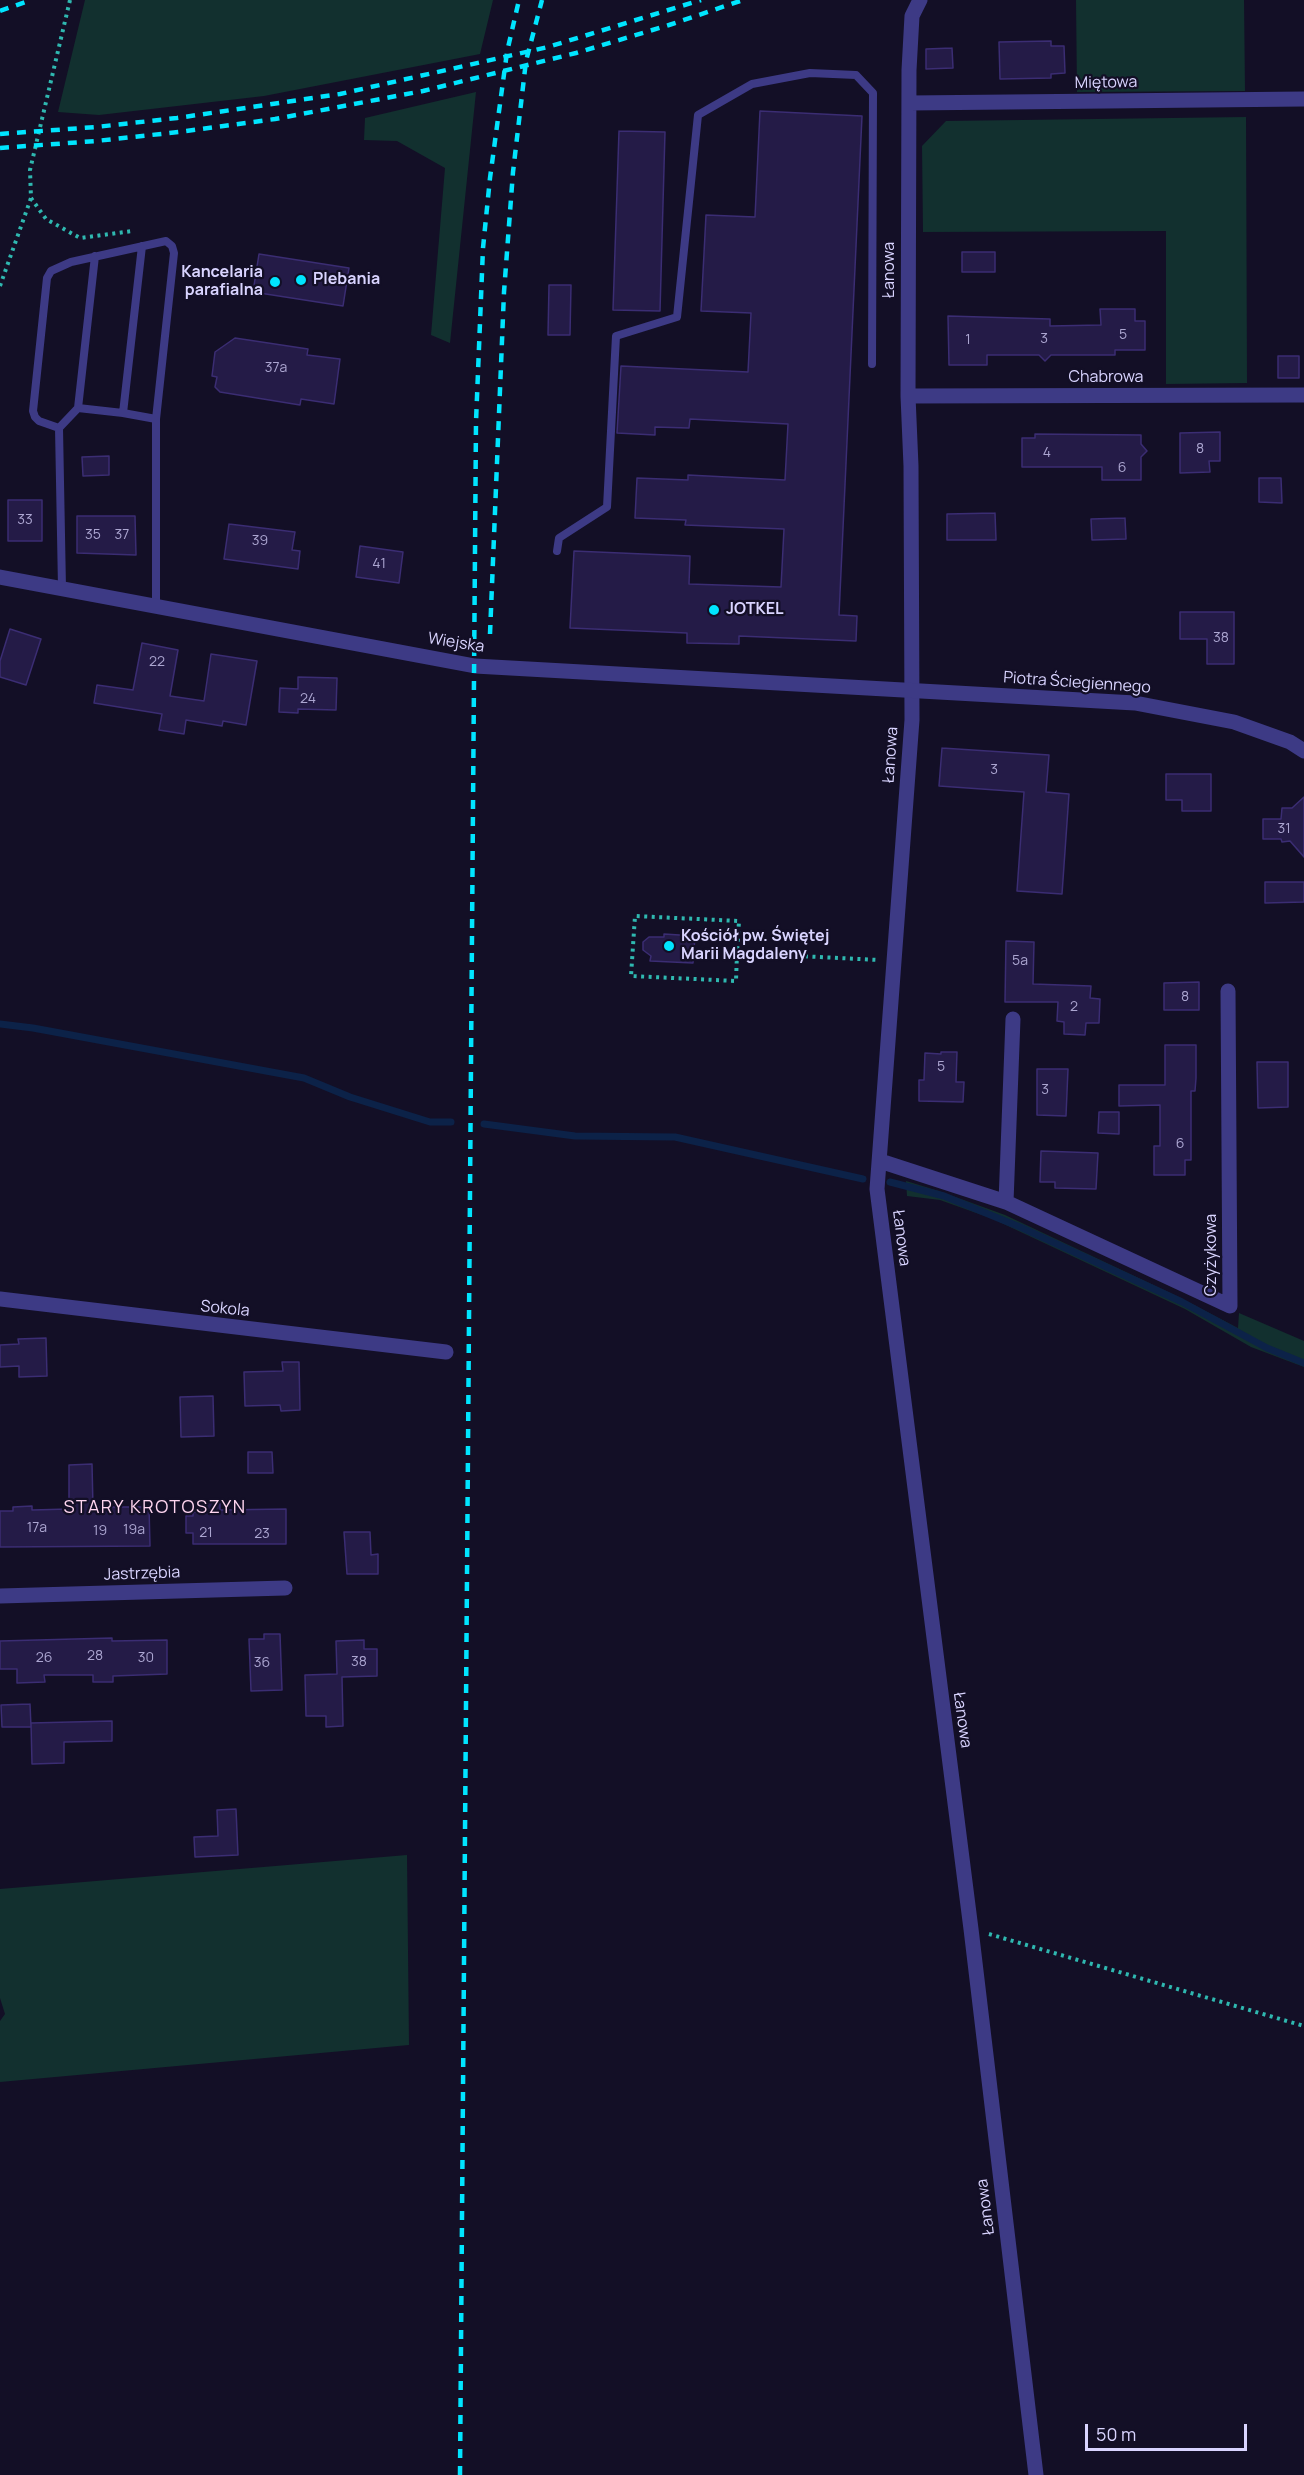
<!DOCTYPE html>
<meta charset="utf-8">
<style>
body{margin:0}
#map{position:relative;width:1304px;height:2475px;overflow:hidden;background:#130f26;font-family:Manrope,sans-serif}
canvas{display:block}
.scale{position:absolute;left:1085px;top:2424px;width:162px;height:27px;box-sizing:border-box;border:3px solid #d9d4ff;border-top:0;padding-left:8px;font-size:18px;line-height:21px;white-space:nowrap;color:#d9d4ff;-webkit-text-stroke:4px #130f26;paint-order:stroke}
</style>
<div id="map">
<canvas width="1304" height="2475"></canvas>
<div class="scale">50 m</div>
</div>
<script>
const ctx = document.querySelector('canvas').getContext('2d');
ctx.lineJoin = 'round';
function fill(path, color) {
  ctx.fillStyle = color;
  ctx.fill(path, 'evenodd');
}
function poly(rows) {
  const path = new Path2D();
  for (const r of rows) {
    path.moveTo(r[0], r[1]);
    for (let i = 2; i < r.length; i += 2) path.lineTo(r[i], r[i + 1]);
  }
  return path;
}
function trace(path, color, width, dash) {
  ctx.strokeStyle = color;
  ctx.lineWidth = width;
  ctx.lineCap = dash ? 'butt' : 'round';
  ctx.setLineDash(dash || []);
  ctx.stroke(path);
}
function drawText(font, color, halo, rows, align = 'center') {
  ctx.font = font + ' Manrope,sans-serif';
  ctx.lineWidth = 4.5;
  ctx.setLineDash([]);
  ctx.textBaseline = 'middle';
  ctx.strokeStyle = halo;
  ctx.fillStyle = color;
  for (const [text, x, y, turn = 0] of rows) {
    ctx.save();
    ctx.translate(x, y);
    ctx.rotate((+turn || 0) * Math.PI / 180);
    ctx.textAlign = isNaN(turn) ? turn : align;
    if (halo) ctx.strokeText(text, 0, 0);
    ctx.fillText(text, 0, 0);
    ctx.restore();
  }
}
fill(poly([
 [85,0,493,0,480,54,264,96,99,115,58,112],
 [1076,0,1244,0,1245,91,1077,92],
 [476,92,450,343,431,335,445,168,397,141,364,140,365,118],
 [1246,117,1247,383,1166,384,1166,231,923,232,922,146,946,121],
 [906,1181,939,1191,1005,1215,1179,1297,1238,1328,1239,1313,1304,1341,1304,1367,1251,1347,1185,1309,993,1219,940,1200,907,1196],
 [407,1855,409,2045,0,2082,0,2021,5,2014,0,1998,0,1889]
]), '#12302f');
trace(poly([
 [0,1024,33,1028,304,1078,350,1097,430,1122,451,1122],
 [484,1124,575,1136,675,1137,863,1179],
 [890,1182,944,1196,1020,1227,1182,1302,1267,1348,1304,1363]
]), '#0c2248', 7);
const building = poly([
 [1051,41,1051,46,1064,46,1065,73,1051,74,1051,78,1000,79,999,42,1051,41],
 [952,48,953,68,926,69,926,49,952,48],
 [760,111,862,116,839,615,857,616,856,641,739,636,739,644,687,643,687,633,570,628,574,551,690,556,689,584,781,587,784,529,685,525,686,520,635,518,637,478,688,480,688,475,785,480,788,424,690,419,689,428,655,427,655,435,617,433,621,366,748,372,751,313,701,311,706,215,755,217,760,111],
 [619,131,665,132,660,311,613,310,619,131],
 [962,252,995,252,995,272,962,272,962,252],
 [259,254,349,268,343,306,253,292,259,254],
 [549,285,571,285,570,335,548,335,549,285],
 [1100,309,1135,309,1135,321,1145,321,1145,350,1115,350,1115,355,1051,355,1045,361,1039,355,987,355,987,365,949,365,948,316,1050,319,1050,326,1101,325,1100,309],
 [235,338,308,349,307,355,340,359,334,404,301,399,300,405,220,392,215,387,217,377,212,376,215,352,235,338],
 [1278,356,1299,356,1299,378,1278,378,1278,356],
 [1220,432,1220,461,1209,461,1210,472,1180,473,1180,433,1220,432],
 [1035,434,1141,435,1141,444,1147,451,1141,457,1141,480,1102,480,1102,467,1022,467,1022,438,1035,438,1035,434],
 [109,456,109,475,83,476,82,457,109,456],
 [1259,478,1281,478,1282,503,1259,502,1259,478],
 [8,500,42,500,42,541,8,541,8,500],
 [995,513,996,540,947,540,947,514,995,513],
 [77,516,135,516,136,555,77,553,77,516],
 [1125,518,1126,539,1092,540,1091,519,1125,518],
 [229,524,295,532,292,550,300,551,298,569,224,559,229,524],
 [360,546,403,552,399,583,356,577,360,546],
 [1180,612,1234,612,1234,664,1207,664,1207,639,1180,639,1180,612],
 [10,629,41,639,26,685,0,677,0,661,10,629],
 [142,643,178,650,170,696,204,701,211,654,257,661,246,725,223,721,222,726,186,720,184,734,159,730,162,714,94,703,97,685,133,690,142,643],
 [298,677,337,678,336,710,298,709,298,713,279,712,280,688,298,689,298,677],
 [942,748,1049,755,1046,792,1069,794,1062,894,1017,891,1024,792,939,786,942,748],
 [1166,774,1211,774,1211,811,1182,811,1182,800,1166,800,1166,774],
 [1304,797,1304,857,1290,841,1282,842,1281,839,1263,839,1263,819,1281,819,1282,808,1292,808,1304,797],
 [1265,882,1304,882,1304,902,1265,903,1265,882],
 [664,934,695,936,693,963,650,961,651,956,643,950,643,942,649,937,664,937,664,934],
 [1006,941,1034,942,1033,984,1091,986,1090,998,1100,999,1099,1023,1086,1023,1085,1035,1064,1034,1064,1022,1057,1021,1058,1002,1005,1002,1006,941],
 [1199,982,1199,1010,1164,1010,1164,983,1199,982],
 [1165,1045,1196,1045,1196,1078,1195,1091,1191,1091,1191,1160,1185,1160,1185,1175,1154,1175,1154,1146,1160,1146,1160,1105,1119,1106,1119,1085,1165,1085,1165,1045],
 [941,1052,957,1052,956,1082,964,1082,963,1102,919,1101,919,1080,924,1080,925,1053,941,1054,941,1052],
 [1257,1062,1288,1062,1288,1107,1258,1108,1257,1062],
 [1037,1069,1068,1069,1066,1116,1037,1115,1037,1069],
 [1099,1112,1119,1112,1119,1134,1098,1133,1099,1112],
 [1041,1151,1098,1153,1096,1189,1055,1188,1055,1182,1040,1182,1041,1151],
 [46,1338,47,1376,19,1377,19,1366,0,1367,0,1345,19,1344,18,1339,46,1338],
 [282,1362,299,1362,300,1410,281,1411,280,1405,245,1406,244,1372,283,1371,282,1362],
 [213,1396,214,1436,181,1437,180,1397,213,1396],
 [248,1452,272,1452,273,1473,248,1473,248,1452],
 [92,1464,93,1507,149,1507,150,1546,0,1547,0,1511,13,1511,13,1507,32,1506,32,1510,69,1509,69,1465,92,1464],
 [201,1502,220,1502,220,1510,286,1509,286,1544,193,1544,193,1533,186,1533,186,1516,193,1516,193,1512,201,1512,201,1502],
 [344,1532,370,1532,371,1555,378,1554,378,1574,347,1574,344,1532],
 [264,1634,280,1634,282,1690,251,1691,249,1639,264,1639,264,1634],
 [112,1638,112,1641,167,1640,167,1674,113,1676,113,1682,93,1682,93,1675,44,1675,45,1682,17,1683,17,1669,0,1669,0,1641,112,1638],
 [364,1640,364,1649,377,1649,377,1676,342,1677,343,1726,326,1727,326,1716,306,1716,305,1675,337,1674,336,1641,364,1640],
 [30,1704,31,1727,2,1727,1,1705,30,1704],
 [112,1721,112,1741,64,1742,64,1763,32,1764,31,1723,112,1721],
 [236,1809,238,1855,195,1857,194,1837,218,1836,217,1810,236,1809]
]);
fill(building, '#241b47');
trace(building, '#3b2d73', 1.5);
trace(poly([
 [70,0,30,170,31,198,46,219,80,238,132,231],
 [0,286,31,198],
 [737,953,736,981,631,976,635,916,739,921,737,953,879,960],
 [989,1934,1304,2026]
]), '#2fb8b0', 4, [3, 4.5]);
trace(poly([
 [142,246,123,413,156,419],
 [78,408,95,256],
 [59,428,39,421,35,417,33,411,47,278,51,271,71,262,166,241,172,246,174,253,156,419,156,606],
 [557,551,559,538,607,507,616,336,677,317,698,115,752,84,810,73,856,75,873,93,872,364],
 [62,588,59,428,78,408,123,413]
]), '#3d3a85', 8);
trace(poly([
 [920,0,912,16,909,70,908,396,911,466,912,720,877,1189,971,1929,1036,2475],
 [909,103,1304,99],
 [908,396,1304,395],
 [880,1161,1006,1202,1230,1306,1228,991],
 [1006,1202,1013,1019],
 [0,1299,446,1352],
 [0,1596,285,1588]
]), '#3d3a85', 15);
trace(poly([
 [0,577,475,666,1135,703,1234,722,1290,742,1304,751]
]), '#3d3a85', 15);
trace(poly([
 [0,11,31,0],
 [0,134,96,127,177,118,340,94,548,47,701,0],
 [0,148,96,141,179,132,275,119,423,91,576,53,669,25,743,0],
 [490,634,504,292,513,172,526,61,542,0],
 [460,2475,476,422,483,248,490,178,507,52,519,0]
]), '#00e5ff', 4.5, [9, 8]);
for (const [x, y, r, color] of [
 [301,280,6,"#00e5ff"],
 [275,282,6,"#00e5ff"],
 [714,610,6,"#00e5ff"],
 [669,946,6,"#00e5ff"]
]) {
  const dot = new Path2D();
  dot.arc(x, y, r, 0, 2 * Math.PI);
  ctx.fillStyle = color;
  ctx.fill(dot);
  trace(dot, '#130f26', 2);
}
drawText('14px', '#aca6d1', null, [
 ["5",1123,335],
 ["3",1044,339],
 ["1",968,340],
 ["37a",276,368],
 ["8",1200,449],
 ["4",1047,453],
 ["6",1122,468],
 ["33",25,520],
 ["35",93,535],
 ["37",122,535],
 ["39",260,541],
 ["41",379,564],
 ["38",1221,638],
 ["22",157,662],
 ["24",308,699],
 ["3",994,770],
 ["31",1284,829],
 ["5a",1020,961],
 ["8",1185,997],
 ["2",1074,1007],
 ["5",941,1067],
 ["3",1045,1090],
 ["6",1180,1144],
 ["17a",37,1528],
 ["19a",134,1530],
 ["19",100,1531],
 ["21",206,1533],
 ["23",262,1534],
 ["28",95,1656],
 ["26",44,1658],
 ["30",146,1658],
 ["38",359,1662],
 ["36",262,1663]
]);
drawText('16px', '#d9d4ff', '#130f26', [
 ["Miętowa",1106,83,-1],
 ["Łanowa",890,270,-90],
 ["Chabrowa",1106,378],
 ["Wiejska",456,643,9],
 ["Piotra Ściegiennego",1077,683,4],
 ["Łanowa",891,755,-86],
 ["Łanowa",901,1238,83],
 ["Czyżykowa",1212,1255,-90],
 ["Sokola",225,1309,6],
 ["Jastrzębia",142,1574,-2],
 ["Łanowa",962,1720,82],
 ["Łanowa",986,2207,-97]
]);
drawText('bold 16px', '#d9d4ff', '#130f26', [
 ["Kancelaria",263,273,"right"],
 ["parafialna",263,291,"right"],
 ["Plebania",313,280],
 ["JOTKEL",726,610],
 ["Kościół pw. Świętej",681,937],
 ["Marii Magdaleny",681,955]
], 'left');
ctx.letterSpacing = '1.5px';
drawText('18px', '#ffd6f0', '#130f26', [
 ["STARY KROTOSZYN",155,1508]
]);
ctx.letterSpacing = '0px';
</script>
